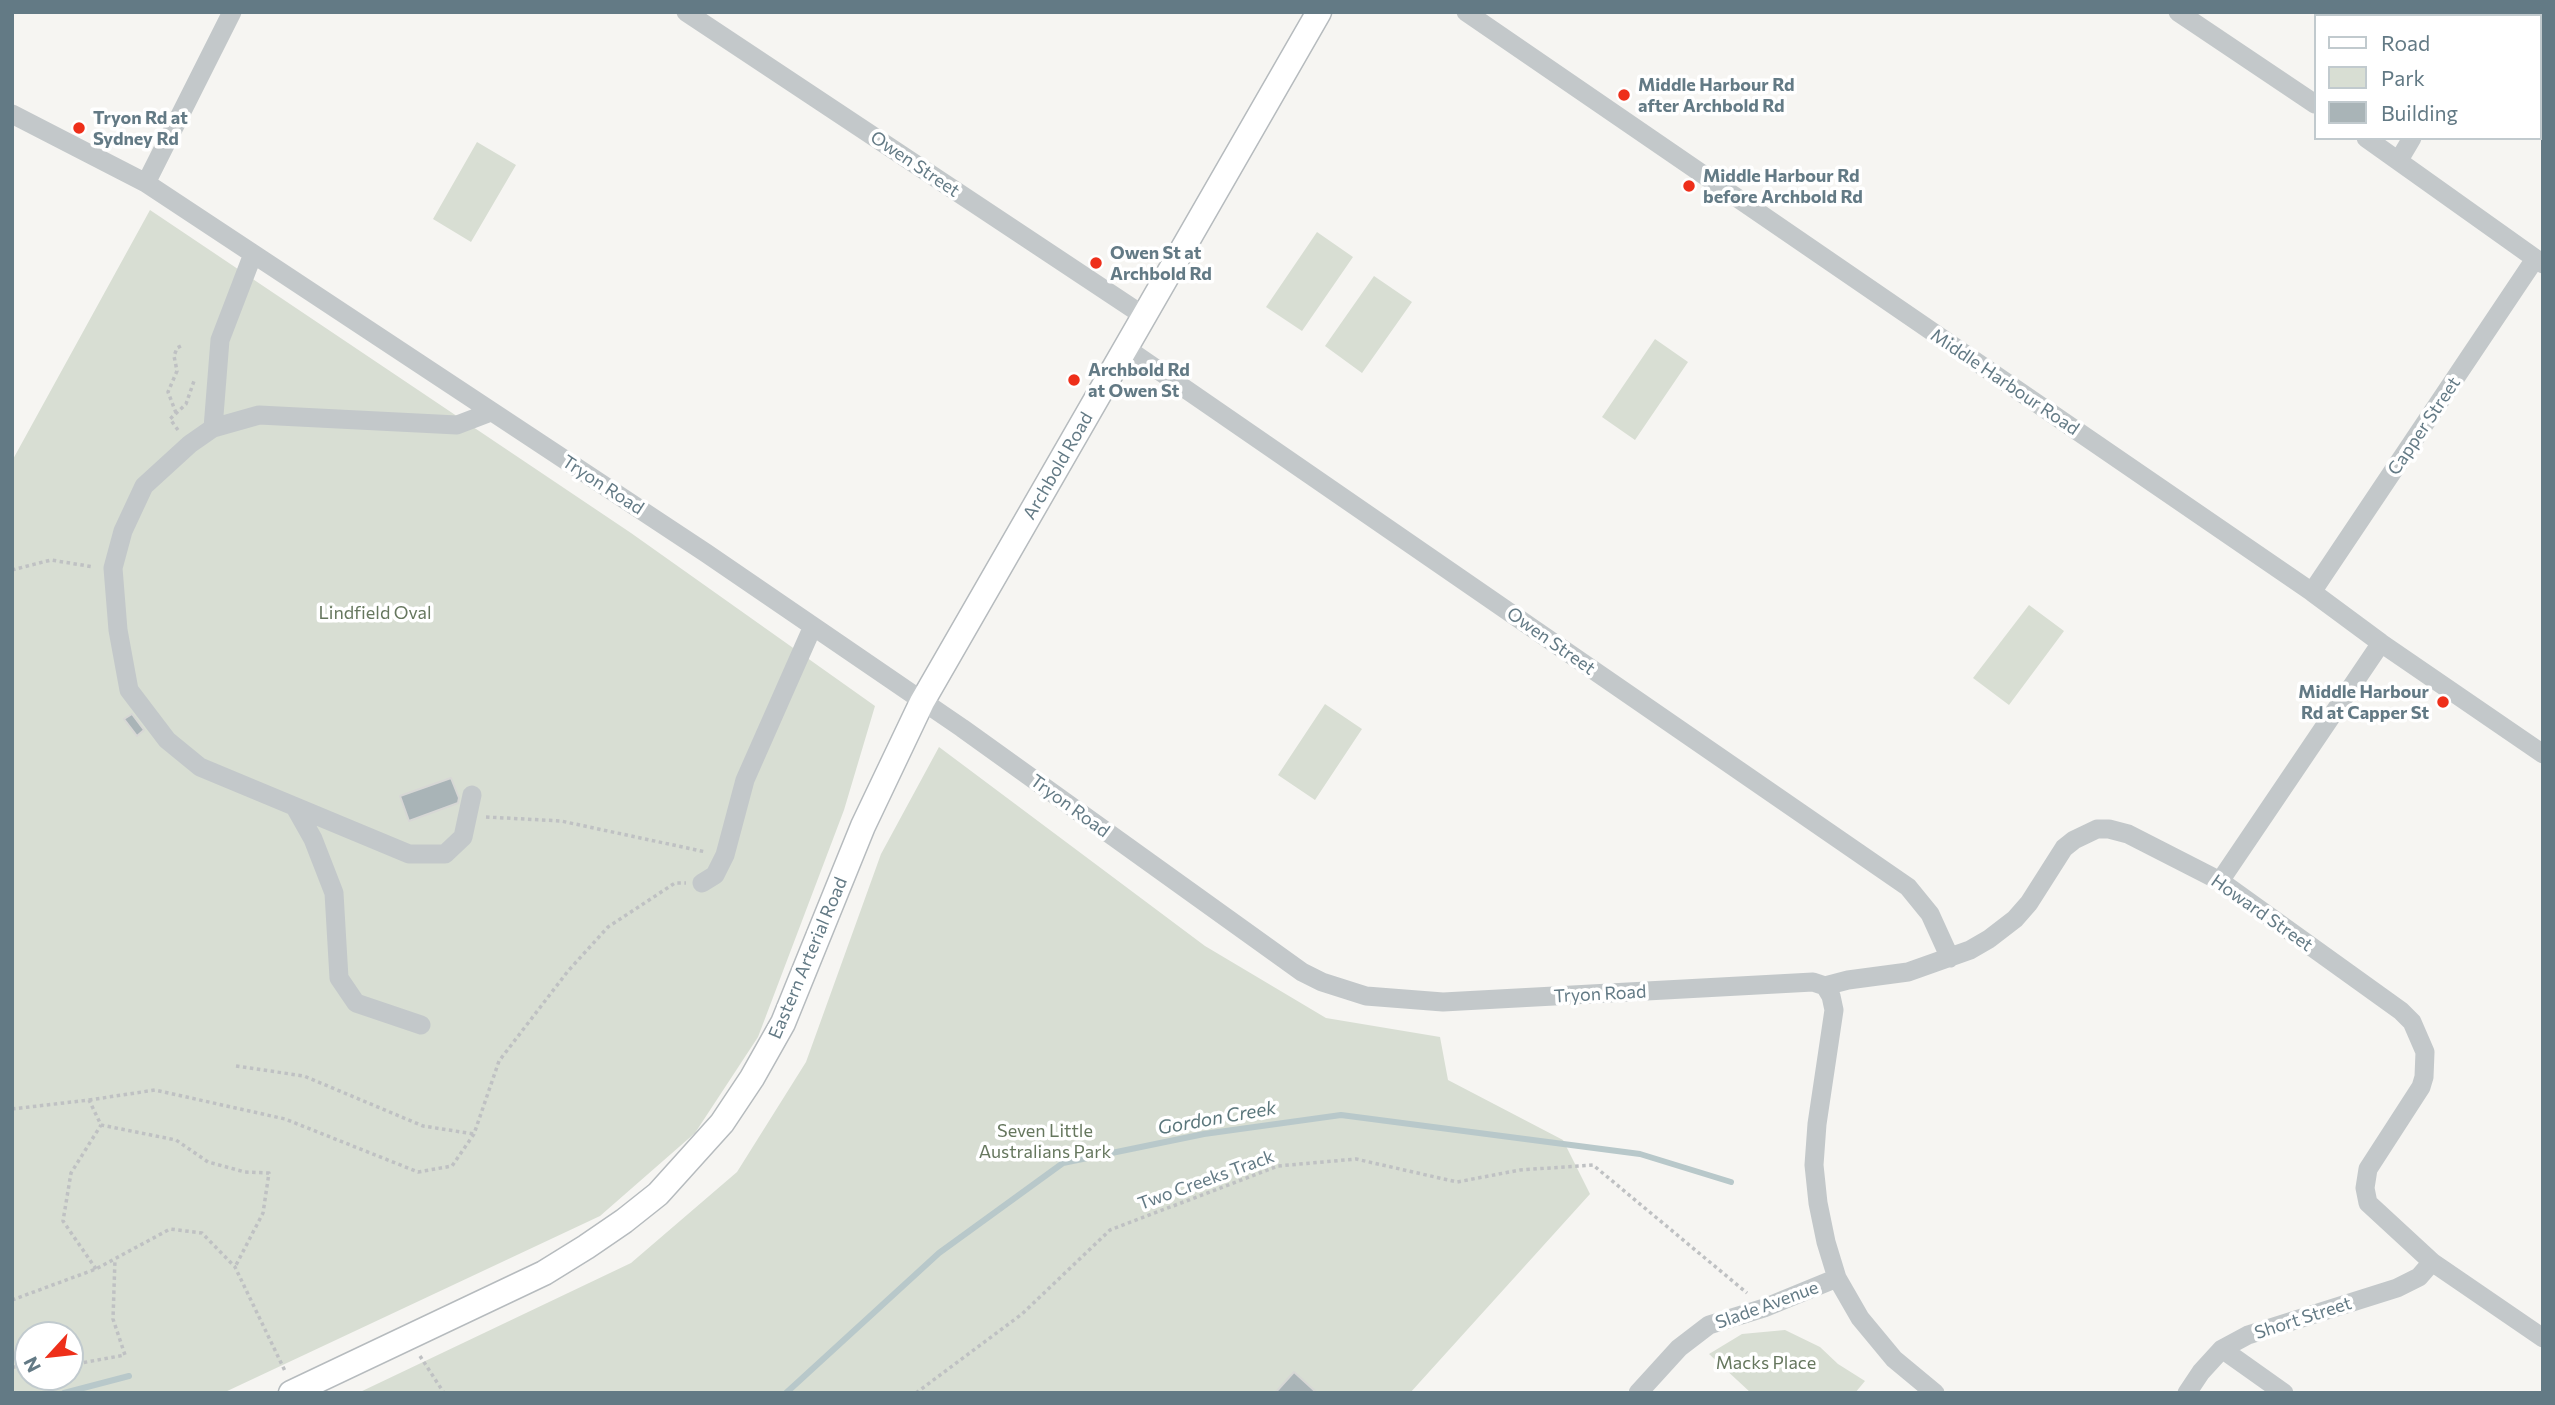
<!DOCTYPE html>
<style>
body{margin:0}
#map{position:relative;width:2555px;height:1405px;overflow:hidden;background:#f6f5f2;font-family:Commissioner,sans-serif}
canvas{display:block}
.frame{position:absolute;inset:0;border:14px solid #637a85;pointer-events:none}
.legend{position:absolute;left:2314px;top:14px;width:228px;height:126px;box-sizing:border-box;background:#fff;border:2px solid #c1cace;margin:0;padding:9px 12px;list-style:none;font-size:21px;color:#637a85}
.legend li{display:flex;align-items:center;gap:14px;height:35px}
.legend b{width:35px;border:2px solid #c1cace}
.north{position:absolute;left:14px;top:1321px;width:70px;height:70px;box-sizing:border-box;background:#fff;border:2px solid #c1cace;border-radius:50%;rotate:243deg;font-size:19px;font-weight:700;line-height:28px;text-align:center;color:#637a85}
.north::after{content:'';display:block;margin:auto;width:24px;height:32px;background:#ee2f1a;clip-path:polygon(50% 0,100% 100%,50% 72%,0 100%)}
</style>
<div id="map">
<canvas width="2555" height="1405"></canvas>
<div class="frame"></div>
<ul class="legend">
<li><b style="height:9px;background:#fff"></b>Road</li>
<li><b style="height:19px;background:#d8ded3"></b>Park</li>
<li><b style="height:19px;background:#a9b4b7"></b>Building</li>
</ul>
<div class="north">N</div>
</div>
<script>
const ctx = document.querySelector('canvas').getContext('2d');
ctx.lineJoin = 'round';
function fill(path, color) {
  ctx.fillStyle = color;
  ctx.fill(path, 'evenodd');
}
function poly(rows) {
  const path = new Path2D();
  for (const r of rows) {
    path.moveTo(r[0], r[1]);
    for (let i = 2; i < r.length; i += 2) path.lineTo(r[i], r[i + 1]);
  }
  return path;
}
function trace(path, color, width, dash) {
  ctx.strokeStyle = color;
  ctx.lineWidth = width;
  ctx.lineCap = dash ? 'butt' : 'round';
  ctx.setLineDash(dash || []);
  ctx.stroke(path);
}
function drawText(font, color, halo, rows, align = 'center') {
  ctx.font = font + ' Commissioner,sans-serif';
  ctx.lineWidth = 7;
  ctx.setLineDash([]);
  ctx.textBaseline = 'middle';
  ctx.strokeStyle = halo;
  ctx.fillStyle = color;
  for (const [text, x, y, turn = 0] of rows) {
    ctx.save();
    ctx.translate(x, y);
    ctx.rotate((+turn || 0) * Math.PI / 180);
    ctx.textAlign = isNaN(turn) ? turn : align;
    if (halo) ctx.strokeText(text, 0, 0);
    ctx.fillText(text, 0, 0);
    ctx.restore();
  }
}
fill(poly([
 [477,142,516,165,471,242,433,219],
 [150,210,631,533,875,706,844,810,758,1037,695,1133,600,1216,223,1393,12,1393,12,461],
 [28,1335,70,1335,70,1377,28,1377],
 [1317,232,1353,257,1302,331,1266,307],
 [1374,276,1412,302,1362,373,1325,346],
 [1655,339,1688,362,1635,440,1602,417],
 [2029,605,2064,631,2009,705,1973,678],
 [1325,704,1362,729,1315,800,1278,775],
 [939,747,1205,946,1326,1018,1440,1037,1448,1080,1563,1140,1590,1194,1410,1393,358,1393,631,1263,737,1172,806,1062,881,854],
 [1785,1330,1820,1347,1838,1364,1865,1381,1855,1393,1751,1393,1709,1354,1742,1334]
]), '#d8ded3');
trace(poly([
 [64,1393,129,1376],
 [786,1393,939,1253,1063,1163,1204,1134,1341,1115,1640,1154,1731,1182]
]), '#b8c8ca', 6);
const building = poly([
 [132,714,144,730,137,736,124,719,132,714],
 [451,778,459,798,458,803,409,821,400,796,451,778],
 [1294,1372,1317,1393,1275,1393,1294,1372]
]);
fill(building, '#a9b4b7');
trace(building, '#d7d7d5', 2);
const major = poly([
 [291,1393,544,1273,586,1247,624,1221,658,1194,722,1123,752,1078,783,1023,863,826,922,702,1319,12]
]);
trace(major, '#b6bbbe', 27);
trace(poly([
 [176,413,168,392,177,371,174,356,177,348,183,345],
 [178,430,170,419,186,404,194,381],
 [12,570,51,560,94,567],
 [486,817,561,821,706,852],
 [236,1066,304,1076,423,1126,474,1134],
 [89,1100,155,1090,285,1119,418,1172,452,1166,474,1134,499,1061,568,971,608,927,675,883,686,883],
 [12,1109,89,1100,101,1125,176,1140,208,1162,245,1172,269,1173,263,1213,235,1267],
 [96,1269,63,1221,71,1173,101,1125],
 [12,1300,96,1269,170,1229,202,1233,235,1267,285,1371],
 [420,1356,444,1393],
 [70,1365,125,1355,113,1319,115,1259],
 [12,1367,28,1367],
 [916,1393,1022,1314,1110,1230,1278,1166,1356,1159,1457,1182,1520,1170,1593,1165,1747,1293]
]), '#bfc1c3', 3.5, [3.5, 3.5]);
trace(poly([
 [686,12,1144,316],
 [1466,12,2312,592,2381,643,2543,754],
 [2178,12,2315,104],
 [2488,16,2491,12],
 [12,114,146,183,706,553,962,728,1302,972,1322,982,1366,996,1443,1002,1813,982,1825,986,1831,996,1834,1010,1817,1124,1814,1165,1818,1203,1826,1242,1837,1278,1860,1318,1894,1359,1935,1393],
 [2366,138,2543,264],
 [2399,160,2412,138],
 [146,183,232,12],
 [1126,348,1908,887,1930,914,1950,958],
 [213,428,220,340,253,254],
 [2312,592,2535,259],
 [472,795,463,837,445,854,409,854,200,767,167,740,129,690,118,630,113,568,123,531,144,486,190,444,213,428,259,415,457,425,491,412],
 [295,807,313,839,334,893,339,978,356,1003,421,1025],
 [2220,881,2381,643],
 [702,883,715,875,725,855,745,780,813,626],
 [1825,986,1848,980,1908,972,1970,950,1989,939,2015,919,2029,903,2064,848,2074,840,2097,829,2109,829,2128,834,2220,881,2401,1011,2412,1022,2425,1052,2424,1077,2421,1087,2368,1169,2365,1188,2368,1203,2432,1262,2543,1338],
 [2222,1349,2284,1393],
 [1638,1393,1679,1348,1709,1325,1764,1308,1837,1278],
 [2187,1393,2201,1372,2222,1349,2248,1335,2397,1288,2419,1277,2432,1262]
]), '#c3c8ca', 19);
trace(major, '#fff', 24);
for (const [x, y, r, color] of [
 [1624,95,7,"#ee2f1a"],
 [79,128,7,"#ee2f1a"],
 [1689,186,7,"#ee2f1a"],
 [1096,263,7,"#ee2f1a"],
 [1074,380,7,"#ee2f1a"],
 [2443,702,7,"#ee2f1a"]
]) {
  const dot = new Path2D();
  dot.arc(x, y, r, 0, 2 * Math.PI);
  ctx.fillStyle = color;
  ctx.fill(dot);
  trace(dot, '#fff', 2.5);
}
drawText('bold 18px', '#637a85', '#fff', [
 ["Middle Harbour Rd",1638,85],
 ["after Archbold Rd",1638,106],
 ["Tryon Rd at",93,118],
 ["Sydney Rd",93,139],
 ["Middle Harbour Rd",1703,176],
 ["before Archbold Rd",1703,197],
 ["Owen St at",1110,253],
 ["Archbold Rd",1110,274],
 ["Archbold Rd",1088,370],
 ["at Owen St",1088,391],
 ["Middle Harbour",2429,692,"right"],
 ["Rd at Capper St",2429,713,"right"]
], 'left');
drawText('18px', '#637a85', '#fff', [
 ["Owen Street",915,164,34],
 ["Middle Harbour Road",2005,382,34],
 ["Capper Street",2424,426,-56],
 ["Archbold Road",1058,466,-60],
 ["Tryon Road",603,485,33],
 ["Owen Street",1551,641,35],
 ["Tryon Road",1070,806,36],
 ["Howard Street",2262,913,35],
 ["Eastern Arterial Road",808,958,-67],
 ["Tryon Road",1600,994,-3],
 ["Two Creeks Track",1206,1180,-20],
 ["Slade Avenue",1767,1305,-20],
 ["Short Street",2303,1318,-18]
]);
drawText('18px', '#66775e', '#fff', [
 ["Lindfield Oval",375,613],
 ["Seven Little",1045,1131],
 ["Australians Park",1045,1152],
 ["Macks Place",1766,1363]
]);
drawText('italic 19px', '#5a767b', '#fff', [
 ["Gordon Creek",1217,1118,-10]
]);
</script>
